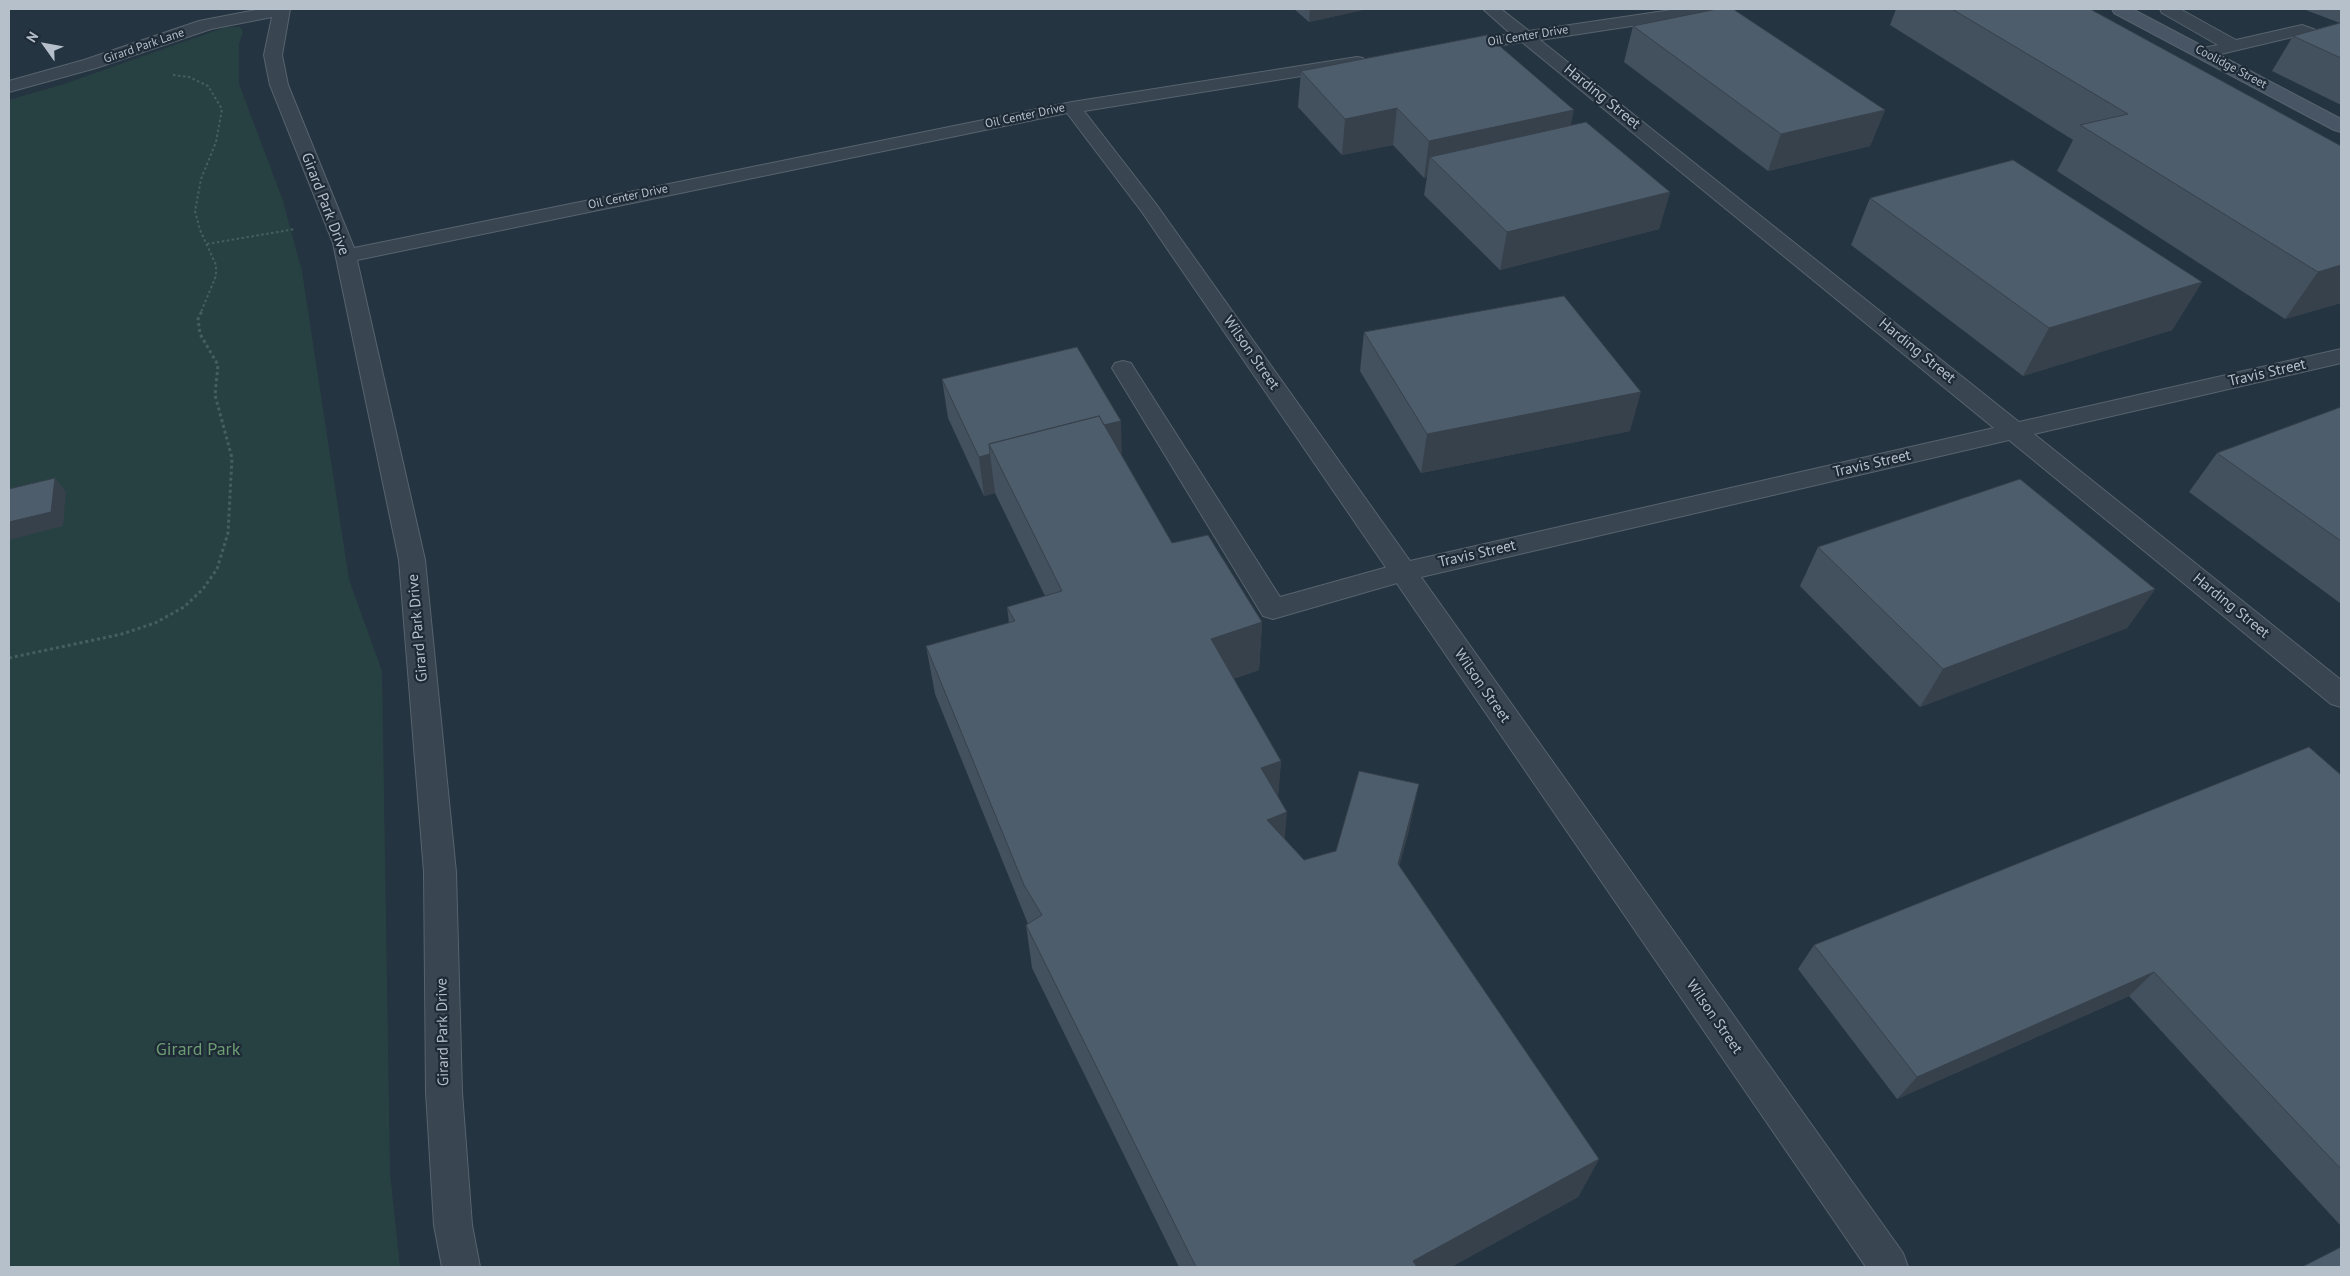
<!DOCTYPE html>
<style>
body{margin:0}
#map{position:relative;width:2350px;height:1276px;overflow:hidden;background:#253441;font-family:"PT Sans",sans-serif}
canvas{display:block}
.frame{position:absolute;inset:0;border:10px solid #b6c0cb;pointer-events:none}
.north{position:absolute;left:20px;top:20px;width:50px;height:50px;-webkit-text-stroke:4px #1e2a36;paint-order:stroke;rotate:302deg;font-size:14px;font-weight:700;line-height:20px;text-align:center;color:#b6c0cb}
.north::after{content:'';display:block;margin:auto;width:18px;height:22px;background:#b6c0cb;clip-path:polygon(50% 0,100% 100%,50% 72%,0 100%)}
</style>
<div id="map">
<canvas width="2350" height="1276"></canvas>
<div class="frame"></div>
<div class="north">N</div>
</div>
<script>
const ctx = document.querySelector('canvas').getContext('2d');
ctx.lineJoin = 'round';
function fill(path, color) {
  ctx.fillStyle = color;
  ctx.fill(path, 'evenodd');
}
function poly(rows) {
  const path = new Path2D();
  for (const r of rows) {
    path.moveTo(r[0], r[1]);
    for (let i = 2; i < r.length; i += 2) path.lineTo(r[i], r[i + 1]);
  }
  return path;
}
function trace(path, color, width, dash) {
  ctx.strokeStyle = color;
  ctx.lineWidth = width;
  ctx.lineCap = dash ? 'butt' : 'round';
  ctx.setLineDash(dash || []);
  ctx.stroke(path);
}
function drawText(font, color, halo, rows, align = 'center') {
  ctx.font = font + ' "PT Sans",sans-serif';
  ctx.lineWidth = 4.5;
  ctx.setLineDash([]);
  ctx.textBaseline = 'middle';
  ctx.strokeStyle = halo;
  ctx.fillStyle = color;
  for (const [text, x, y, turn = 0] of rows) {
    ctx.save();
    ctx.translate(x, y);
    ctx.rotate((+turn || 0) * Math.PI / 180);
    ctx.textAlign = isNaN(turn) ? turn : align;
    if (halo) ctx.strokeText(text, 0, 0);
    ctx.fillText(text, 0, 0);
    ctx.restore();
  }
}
fill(poly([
 [226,27,240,27,243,32,239,44,239,84,282,198,302,271,349,580,382,671,390,1173,400,1267,9,1267,9,100,64,84]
]), '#274142');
const lane = poly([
 [2160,9,2180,9,2236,40,2302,25,2341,39,2341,50,2301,35,2204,58,2198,57,2195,53,2198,49,2218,45,2162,13,2160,9],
 [1123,361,1131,363,1134,368,1280,597,1402,563,1411,565,1415,572,1411,579,1273,619,1263,616,1112,368,1115,363,1123,361]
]);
const street = poly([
 [261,9,290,9,282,55,288,85,354,248,1072,102,1357,57,1363,58,1366,62,1363,66,1357,67,1084,111,1156,204,1410,561,1994,428,1522,42,1456,52,1450,51,1447,47,1450,43,1456,42,1511,34,1483,9,1501,9,1529,31,1678,9,1718,9,1716,13,1710,14,1540,40,2019,422,2341,349,2341,363,2034,434,2341,680,2341,707,2331,704,2009,440,1421,577,1903,1253,1908,1267,1866,1267,1142,212,1067,113,357,260,425,560,456,872,462,1092,472,1225,480,1267,442,1267,434,1225,426,1092,424,872,399,560,333,243,270,85,264,55,272,17,211,29,96,68,9,92,9,81,84,60,199,21,261,9]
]);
const secondary = poly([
 [2112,9,2132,9,2341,119,2341,132,2334,130,2114,13,2112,9]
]);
trace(lane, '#57636e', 2);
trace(street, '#57636e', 2);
trace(secondary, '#57636e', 2);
trace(poly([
 [173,75,189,77,208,86,222,109,216,142,201,179,195,211,200,230,216,265,216,276,201,312],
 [207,244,295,229]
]), '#455e5e', 2, [2.5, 2.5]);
trace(poly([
 [9,658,122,634,155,623,184,607,203,589,217,569,228,533,232,458,215,395,218,365,200,334,198,319,202,311]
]), '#455e5e', 3, [3, 3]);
fill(lane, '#394551');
fill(street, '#394551');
fill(secondary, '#475564');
fill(poly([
 [1294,9,1367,9,1309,22],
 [1896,9,2090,9,2341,146,2341,303,2285,319,2057,171,2073,140,1890,25],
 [2303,9,2341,9,2341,105,2272,71,2293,36,2340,23],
 [1633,26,1885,110,1870,146,1768,171,1624,62],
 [1301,71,1571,125,1670,192,1659,229,1500,270,1424,195,1427,177,1424,178,1393,145,1342,155,1298,107],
 [1870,198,2202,282,2172,330,2023,376,1851,245],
 [1364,332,1630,431,1421,473,1360,371],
 [942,379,1122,456,1172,543,1262,622,1259,670,1233,679,1281,761,1278,796,1285,839,1304,860,1409,830,1399,866,1599,1159,1578,1197,1451,1267,1179,1267,1032,968,1026,925,1028,924,935,694,926,646,1009,623,1007,607,1045,596,995,493,984,496,948,418],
 [2341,407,2341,603,2340,603,2189,492,2217,453],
 [1818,547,2155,589,2127,628,1920,707,1800,586],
 [2341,775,2341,1226,2129,996,1897,1099,1798,969,1814,945]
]), '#43505d');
fill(poly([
 [1310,9,1367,9,1309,22],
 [1397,108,1393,145,1342,155,1345,119],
 [1574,110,1566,147,1430,157,1427,177,1424,178,1429,141],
 [1885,110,1870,146,1768,171,1781,134],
 [1670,192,1659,229,1500,270,1507,232],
 [2341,265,2341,303,2285,319,2318,272],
 [2202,282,2172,330,2023,376,2049,328],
 [1641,392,1630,431,1421,473,1427,434],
 [1121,421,1122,460,993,453],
 [990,454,995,493,984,496,979,457],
 [55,478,66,492,63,526,9,540,9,522],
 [2155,589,2127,628,1920,707,1943,669],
 [1262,622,1259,670,1209,687,1211,639],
 [1281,761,1277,808,1261,768],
 [1419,784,1409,830,1388,908,1398,864],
 [1287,812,1283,858,1267,820],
 [2154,972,2129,996,1897,1099,1917,1077],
 [1599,1159,1578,1197,1451,1267,1411,1267,1413,1261]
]), '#37414c');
const building = poly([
 [1717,9,1733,9,1885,110,1781,134,1633,26,1717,9],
 [1952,9,2090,9,2341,146,2341,265,2318,272,2080,125,2128,114,1952,9],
 [2340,23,2341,23,2341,58,2293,36,2340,23],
 [1487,35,1574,110,1429,141,1397,108,1345,119,1301,71,1487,35],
 [1586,122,1670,192,1507,232,1430,157,1586,122],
 [2013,160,2202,282,2049,328,1870,198,2013,160],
 [1564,296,1641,392,1427,434,1364,332,1564,296],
 [1077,347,1121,421,1104,425,1099,416,989,444,990,454,979,457,942,379,1077,347],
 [2341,407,2341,541,2217,453,2341,407],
 [1099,416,1172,543,1208,535,1262,622,1211,639,1281,761,1261,768,1287,812,1267,820,1304,860,1336,851,1359,771,1419,784,1398,864,1599,1159,1413,1261,1417,1267,1196,1267,1026,925,1042,915,1024,885,926,646,1015,621,1007,607,1062,591,989,444,1099,416],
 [55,478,51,512,9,522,9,489,55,478],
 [2020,479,2155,589,1943,669,1818,547,2020,479],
 [2309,747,2341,775,2341,1169,2154,972,1917,1077,1814,945,2309,747],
 [2341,1247,2341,1267,2302,1267,2341,1247]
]);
fill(building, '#4e5d6c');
trace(building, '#37414c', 1);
drawText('12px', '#b6c0cb', '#1e2a36', [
 ["Oil Center Drive",1528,36,-9],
 ["Girard Park Lane",144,46,-19],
 ["Coolidge Street",2231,67,28],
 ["Oil Center Drive",1025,116,-12],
 ["Oil Center Drive",628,197,-12]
]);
drawText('15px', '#b6c0cb', '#1e2a36', [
 ["Harding Street",1602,97,39],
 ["Girard Park Drive",325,204,69],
 ["Harding Street",1917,351,39],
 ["Wilson Street",1251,353,55],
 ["Travis Street",2267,373,-13],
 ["Travis Street",1872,464,-13],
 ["Travis Street",1477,554,-13],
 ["Harding Street",2231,606,39],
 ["Girard Park Drive",418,628,-95],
 ["Wilson Street",1482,686,55],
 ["Wilson Street",1714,1017,55],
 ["Girard Park Drive",443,1032,-91]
]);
drawText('18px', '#6d9c73', '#1e2a36', [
 ["Girard Park",198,1050]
]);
</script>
